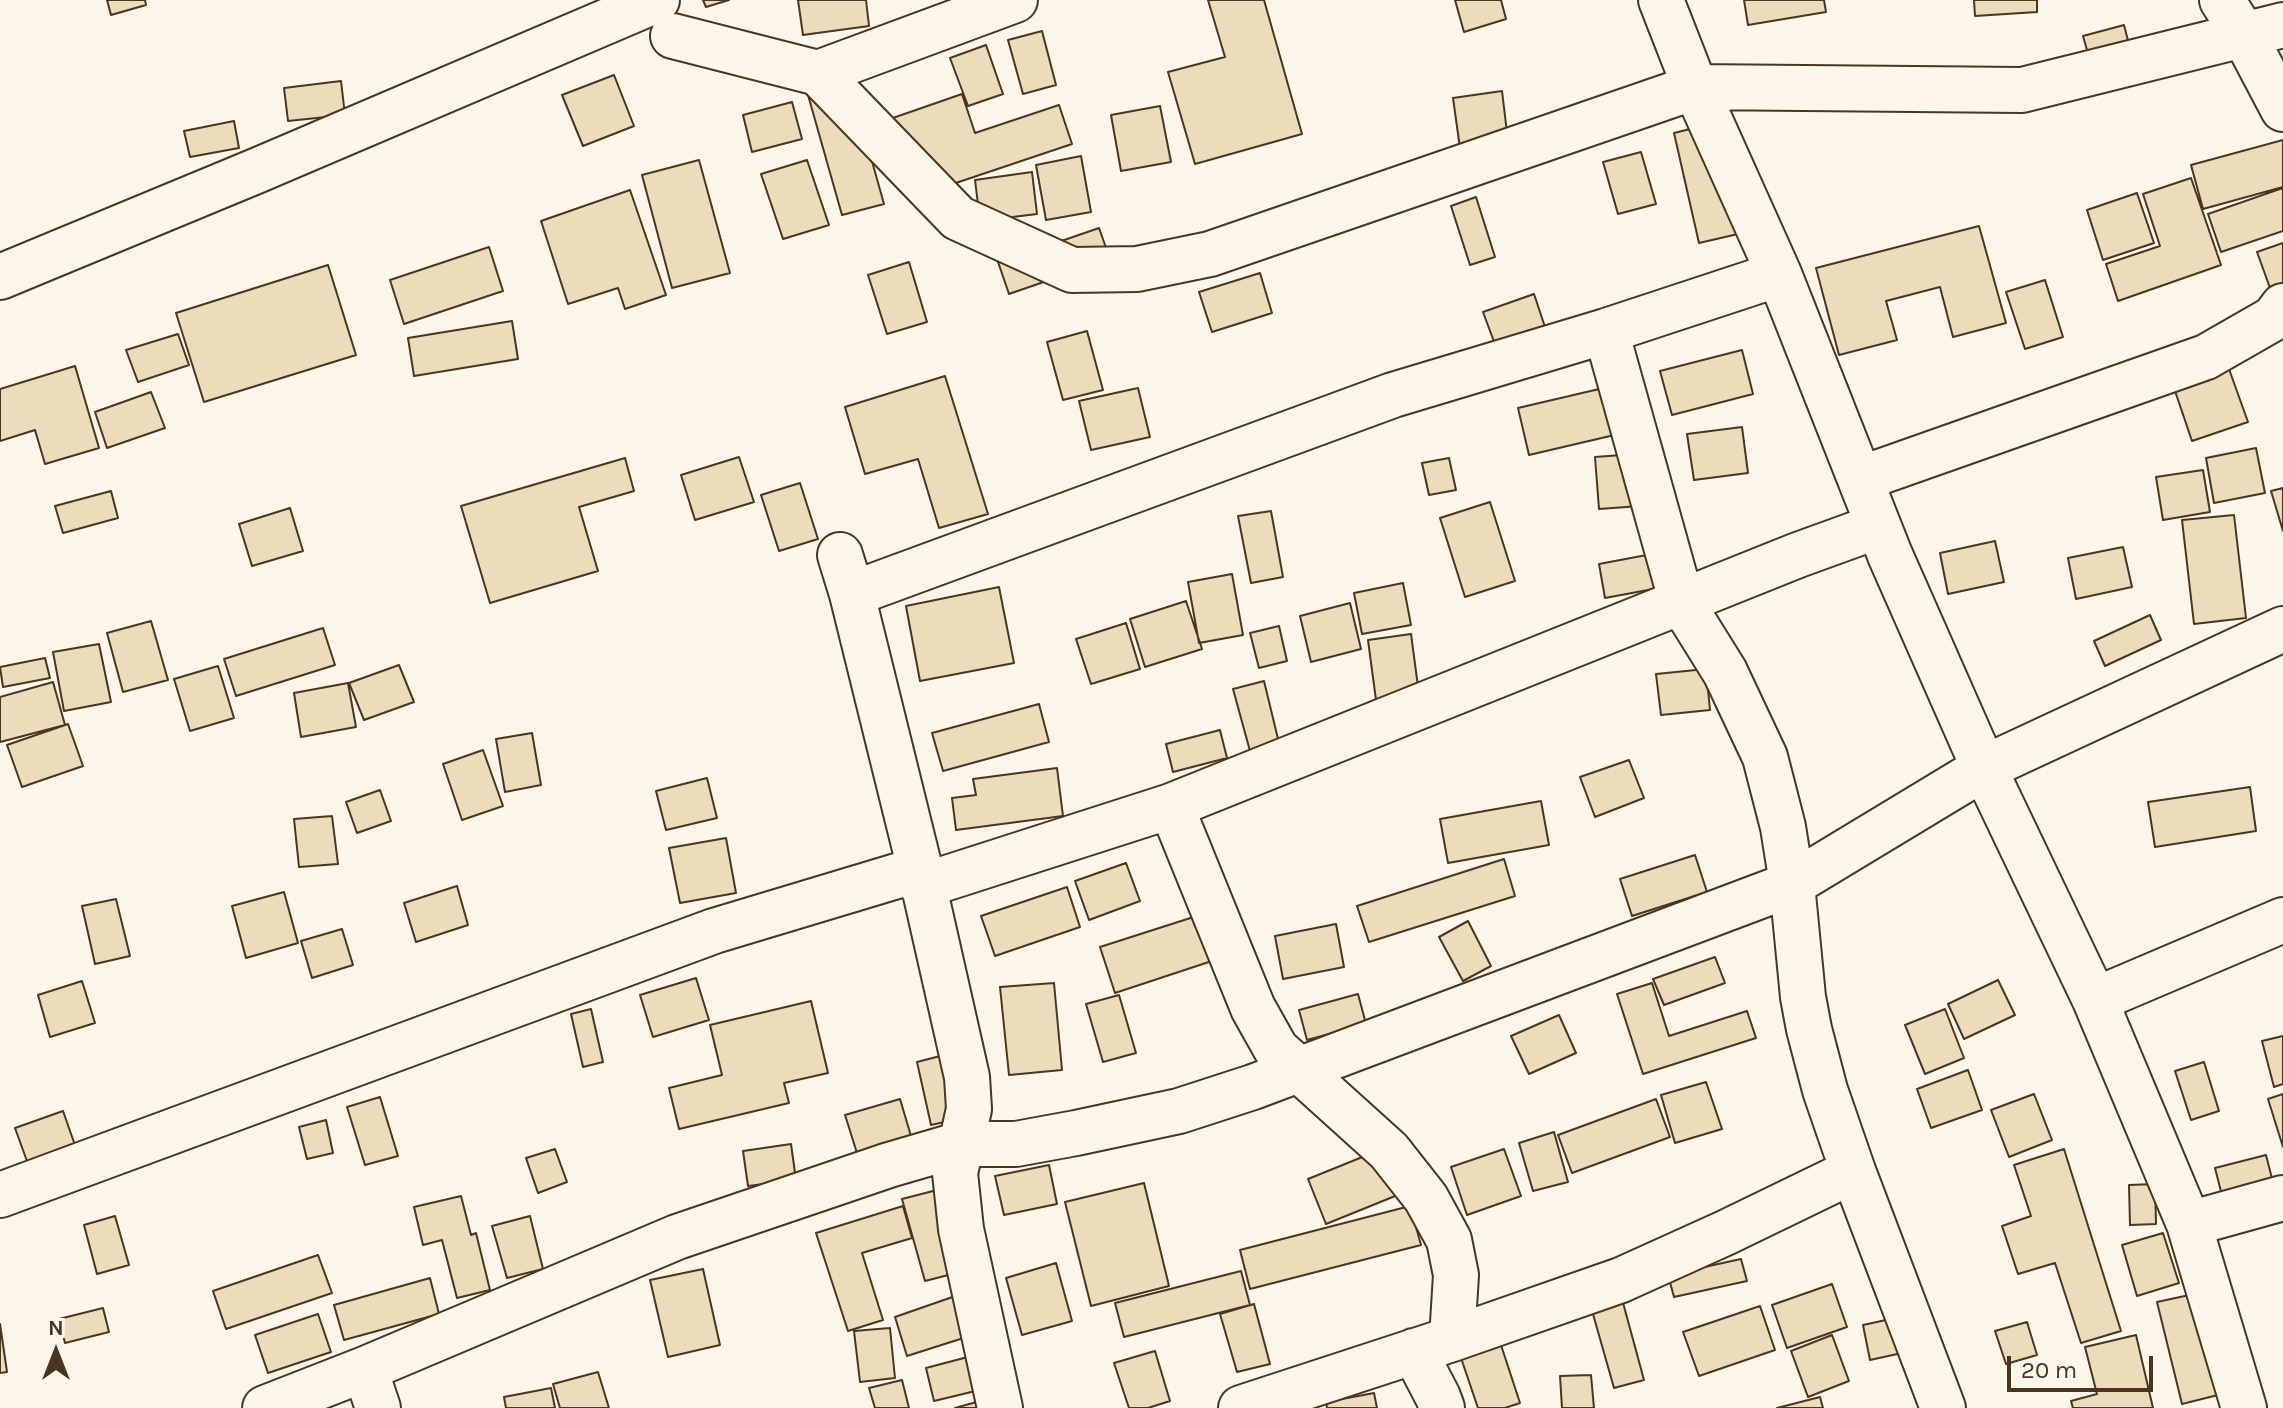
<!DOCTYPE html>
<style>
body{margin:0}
#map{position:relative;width:2283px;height:1408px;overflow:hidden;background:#fbf6e9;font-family:Karla,sans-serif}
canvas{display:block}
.north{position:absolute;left:16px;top:1312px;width:80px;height:80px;-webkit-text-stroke:6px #fbf6e9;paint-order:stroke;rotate:0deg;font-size:22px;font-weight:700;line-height:32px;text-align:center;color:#4a3520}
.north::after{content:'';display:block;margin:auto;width:28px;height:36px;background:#4a3520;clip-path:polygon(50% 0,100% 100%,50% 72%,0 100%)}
.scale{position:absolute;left:2007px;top:1356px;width:146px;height:36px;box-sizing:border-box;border:4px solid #4a3520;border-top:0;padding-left:10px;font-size:24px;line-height:28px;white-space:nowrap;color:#4a3520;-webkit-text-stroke:6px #fbf6e9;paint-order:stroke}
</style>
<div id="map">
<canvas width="2283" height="1408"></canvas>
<div class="north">N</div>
<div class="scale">20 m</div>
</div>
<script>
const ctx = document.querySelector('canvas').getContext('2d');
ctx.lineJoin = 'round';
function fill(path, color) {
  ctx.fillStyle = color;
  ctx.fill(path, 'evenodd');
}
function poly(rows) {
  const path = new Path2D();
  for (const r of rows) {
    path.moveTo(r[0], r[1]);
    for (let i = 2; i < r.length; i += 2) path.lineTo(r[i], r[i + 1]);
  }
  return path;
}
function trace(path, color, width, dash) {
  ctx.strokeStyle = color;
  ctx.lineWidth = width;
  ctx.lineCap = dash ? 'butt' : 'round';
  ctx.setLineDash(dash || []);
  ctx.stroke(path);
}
const building = poly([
 [107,0,145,0,146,5,111,15,107,0],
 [703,0,729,0,706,7,703,0],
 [798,0,866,0,869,26,803,35,798,0],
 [1208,0,1264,0,1302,134,1195,164,1168,72,1225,57,1208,0],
 [1455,0,1501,0,1506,19,1464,32,1455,0],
 [1744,0,1824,0,1826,12,1748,25,1744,0],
 [1974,0,2037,0,2037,12,1975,16,1974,0],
 [2124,25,2135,68,2095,78,2083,36,2124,25],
 [1042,31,1056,85,1023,94,1008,40,1042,31],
 [986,45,1003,94,968,106,950,58,986,45],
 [614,75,634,126,583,146,562,95,614,75],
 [341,81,345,115,288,121,284,88,341,81],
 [850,83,884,204,842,215,808,95,850,83],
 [1502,91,1508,141,1460,148,1453,98,1502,91],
 [962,94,975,133,1059,105,1072,144,914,197,887,120,962,94],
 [792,102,802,139,752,152,743,115,792,102],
 [1160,106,1171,162,1121,171,1111,115,1160,106],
 [234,121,239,148,190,157,184,131,234,121],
 [1714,123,1738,234,1699,243,1674,133,1714,123],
 [2283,140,2283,187,2203,209,2191,165,2283,140],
 [1641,152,1656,204,1618,214,1603,162,1641,152],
 [1081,156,1091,212,1046,220,1036,165,1081,156],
 [699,160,730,273,672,288,642,175,699,160],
 [807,160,829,225,783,239,761,174,807,160],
 [1032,172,1037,214,980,221,975,180,1032,172],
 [2191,178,2221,265,2118,301,2106,264,2160,246,2143,194,2191,178],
 [2283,188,2283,231,2221,252,2208,214,2283,188],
 [630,190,666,295,625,309,618,288,568,304,541,221,630,190],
 [2137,193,2154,243,2103,260,2087,210,2137,193],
 [1476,197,1495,257,1470,265,1451,206,1476,197],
 [1979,226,2006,323,1953,337,1940,287,1886,301,1897,340,1839,355,1816,268,1979,226],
 [1099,228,1110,259,1009,294,997,259,1044,247,1099,228],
 [2283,243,2283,283,2270,288,2257,252,2283,243],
 [489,247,503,291,404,324,390,280,489,247],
 [909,262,927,322,887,334,868,275,909,262],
 [328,265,356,355,204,402,176,313,328,265],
 [1260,273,1272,313,1212,332,1199,292,1260,273],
 [2045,280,2063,337,2025,349,2006,292,2045,280],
 [1534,294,1546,330,1496,347,1483,312,1534,294],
 [512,321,518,359,414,376,408,338,512,321],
 [1087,331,1103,390,1063,400,1047,342,1087,331],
 [178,334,189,365,138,382,126,350,178,334],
 [1742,350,1753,394,1672,415,1660,371,1742,350],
 [75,366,99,448,45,464,35,430,0,441,0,389,75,366],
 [2229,369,2248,422,2192,441,2174,388,2229,369],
 [945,376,988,514,939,528,918,459,865,474,845,407,945,376],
 [1612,386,1623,433,1529,455,1518,408,1612,386],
 [1138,388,1150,437,1091,450,1079,401,1138,388],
 [151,392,165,428,107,448,95,412,151,392],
 [1742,427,1748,473,1694,480,1687,434,1742,427],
 [2256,448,2265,493,2214,503,2206,458,2256,448],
 [1635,454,1640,506,1599,509,1595,457,1635,454],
 [739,457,754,502,695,520,681,475,739,457],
 [625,458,634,491,579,507,598,571,490,603,461,506,625,458],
 [1449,458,1456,490,1429,495,1422,463,1449,458],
 [2203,470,2210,512,2163,520,2156,477,2203,470],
 [800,483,818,539,779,551,761,495,800,483],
 [2283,488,2283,531,2271,491,2283,488],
 [111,491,118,518,63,533,55,506,111,491],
 [1490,502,1515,581,1465,597,1440,518,1490,502],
 [290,508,303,551,252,566,239,524,290,508],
 [1271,511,1283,577,1251,583,1238,516,1271,511],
 [2234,515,2246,618,2194,624,2182,520,2234,515],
 [1995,541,2004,582,1948,594,1940,553,1995,541],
 [2123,547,2132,587,2076,599,2068,558,2123,547],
 [1668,551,1675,585,1605,598,1599,564,1668,551],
 [1232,574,1243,635,1199,643,1188,582,1232,574],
 [1403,583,1411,625,1362,634,1354,593,1403,583],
 [999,587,1014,663,920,681,906,606,999,587],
 [1186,601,1202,649,1145,667,1130,619,1186,601],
 [1350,603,1361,649,1311,662,1300,616,1350,603],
 [2150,615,2161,640,2105,666,2094,641,2150,615],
 [151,621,168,680,123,692,107,633,151,621],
 [1126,623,1140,669,1091,684,1076,639,1126,623],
 [1279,626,1287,661,1259,668,1250,633,1279,626],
 [323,628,335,665,236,696,224,659,323,628],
 [1411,634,1419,694,1376,700,1368,640,1411,634],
 [99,644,111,702,64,711,53,652,99,644],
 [45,658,50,678,3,687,0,667,45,658],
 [399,665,414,702,364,720,349,683,399,665],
 [218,666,234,718,190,731,174,679,218,666],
 [1706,669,1710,710,1661,715,1656,674,1706,669],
 [1264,681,1279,743,1250,751,1233,689,1264,681],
 [53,682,65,725,0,742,0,697,53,682],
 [348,683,356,727,301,737,294,693,348,683],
 [1039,704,1049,742,943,771,932,733,1039,704],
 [68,724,83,766,22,787,7,745,68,724],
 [1220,730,1227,758,1173,772,1166,744,1220,730],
 [532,733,541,785,505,792,496,739,532,733],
 [483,750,503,806,462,820,443,764,483,750],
 [1629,760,1644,798,1595,817,1580,777,1629,760],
 [1057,768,1063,816,956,830,952,798,976,795,973,779,1057,768],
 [707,778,717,818,666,830,656,791,707,778],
 [2250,787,2256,831,2155,847,2148,802,2250,787],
 [380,790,391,821,357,833,346,802,380,790],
 [1541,801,1549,845,1448,863,1440,819,1541,801],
 [332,816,338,864,299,867,294,819,332,816],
 [726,838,736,893,680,903,669,848,726,838],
 [1695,855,1707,892,1632,916,1620,879,1695,855],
 [1504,859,1515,896,1369,942,1357,906,1504,859],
 [1126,863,1140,901,1089,920,1075,881,1126,863],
 [457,886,468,925,416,942,404,903,457,886],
 [1067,887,1080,927,995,956,981,916,1067,887],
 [284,892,298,943,246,958,232,906,284,892],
 [116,899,130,956,95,964,82,906,116,899],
 [1206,913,1221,958,1115,993,1100,947,1206,913],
 [1468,921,1491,966,1463,981,1439,937,1468,921],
 [1336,924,1344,967,1283,979,1275,936,1336,924],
 [342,929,353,965,312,978,301,941,342,929],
 [1715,957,1725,983,1664,1005,1653,979,1715,957],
 [696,978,709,1020,653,1037,640,995,696,978],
 [1998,980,2015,1015,1964,1039,1948,1004,1998,980],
 [82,981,95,1023,50,1037,38,995,82,981],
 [1054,983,1062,1070,1009,1075,1000,987,1054,983],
 [1652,983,1669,1036,1747,1011,1756,1038,1643,1074,1617,994,1652,983],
 [1358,994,1366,1024,1307,1040,1299,1010,1358,994],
 [1119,995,1136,1053,1103,1062,1086,1004,1119,995],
 [811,1001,828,1073,784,1083,789,1103,679,1129,669,1088,722,1075,710,1025,811,1001],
 [591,1009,603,1062,583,1067,571,1014,591,1009],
 [1945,1009,1964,1058,1925,1074,1905,1025,1945,1009],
 [1559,1015,1576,1053,1529,1074,1511,1036,1559,1015],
 [2283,1036,2283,1084,2274,1087,2262,1041,2283,1036],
 [948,1054,962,1118,931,1125,917,1062,948,1054],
 [2204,1062,2219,1111,2191,1120,2175,1071,2204,1062],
 [1968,1070,1982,1110,1931,1128,1917,1089,1968,1070],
 [1706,1082,1722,1129,1675,1143,1661,1095,1706,1082],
 [2034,1094,2052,1140,2009,1157,1991,1110,2034,1094],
 [2283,1094,2283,1147,2268,1099,2283,1094],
 [380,1097,398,1156,365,1165,347,1107,380,1097],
 [900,1099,911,1136,857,1153,845,1115,900,1099],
 [1656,1099,1670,1137,1572,1173,1558,1135,1656,1099],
 [63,1111,76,1148,28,1164,15,1128,63,1111],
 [326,1120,333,1153,307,1159,299,1127,326,1120],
 [1554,1132,1568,1182,1533,1191,1519,1143,1554,1132],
 [791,1144,796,1180,748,1186,743,1151,791,1144],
 [1392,1145,1410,1190,1326,1224,1308,1179,1392,1145],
 [555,1149,567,1182,538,1193,526,1158,555,1149],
 [1504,1149,1521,1196,1467,1215,1451,1167,1504,1149],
 [2064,1149,2121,1331,2081,1343,2055,1263,2018,1274,2002,1226,2031,1216,2014,1165,2064,1149],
 [2266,1155,2279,1206,2228,1219,2215,1168,2266,1155],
 [1049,1165,1057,1204,1004,1215,995,1176,1049,1165],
 [1144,1183,1169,1286,1091,1306,1065,1202,1144,1183],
 [2155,1184,2156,1224,2130,1225,2129,1185,2155,1184],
 [937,1190,960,1272,925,1281,902,1199,937,1190],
 [461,1196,471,1235,476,1233,490,1290,457,1298,442,1240,423,1245,414,1207,461,1196],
 [903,1206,912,1238,862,1253,883,1320,848,1331,816,1233,903,1206],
 [1410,1206,1421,1245,1250,1289,1240,1250,1410,1206],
 [115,1216,129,1265,97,1274,84,1225,115,1216],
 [530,1216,543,1269,507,1278,492,1226,530,1216],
 [2163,1233,2179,1283,2137,1296,2122,1245,2163,1233],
 [318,1255,332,1293,226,1329,213,1291,318,1255],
 [1741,1259,1747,1281,1674,1297,1668,1275,1741,1259],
 [1056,1263,1072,1321,1022,1335,1006,1278,1056,1263],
 [703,1269,720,1345,668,1357,650,1280,703,1269],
 [1241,1271,1250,1305,1124,1337,1115,1303,1241,1271],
 [430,1278,439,1314,344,1340,334,1305,430,1278],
 [1832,1284,1847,1327,1787,1348,1772,1305,1832,1284],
 [964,1293,976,1334,907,1356,895,1317,964,1293],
 [2194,1294,2218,1395,2182,1404,2157,1302,2194,1294],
 [1622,1299,1644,1380,1614,1388,1591,1307,1622,1299],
 [1254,1304,1270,1364,1237,1372,1220,1314,1254,1304],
 [1760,1306,1775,1350,1699,1376,1683,1332,1760,1306],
 [103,1308,109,1332,65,1343,59,1319,103,1308],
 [318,1314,331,1352,268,1373,255,1335,318,1314],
 [1895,1318,1902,1353,1870,1360,1863,1325,1895,1318],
 [2027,1322,2037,1355,2006,1364,1995,1331,2027,1322],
 [0,1324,7,1372,0,1373,0,1324],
 [890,1328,895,1378,860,1382,854,1331,890,1328],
 [1832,1335,1849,1381,1808,1397,1791,1351,1832,1335],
 [2136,1335,2153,1408,2073,1408,2071,1401,2097,1394,2085,1347,2136,1335],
 [1500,1342,1520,1403,1505,1408,1478,1408,1460,1355,1500,1342],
 [1155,1351,1170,1401,1148,1408,1129,1408,1114,1363,1155,1351],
 [983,1353,992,1387,934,1401,926,1368,983,1353],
 [598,1372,609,1408,560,1408,553,1384,598,1372],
 [1591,1375,1594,1408,1562,1408,1560,1376,1591,1375],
 [902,1380,909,1408,875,1408,869,1388,902,1380],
 [551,1388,555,1408,506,1408,504,1397,551,1388],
 [1374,1393,1377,1408,1327,1408,1326,1402,1374,1393],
 [1820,1397,1823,1408,1777,1408,1820,1397],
 [991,1398,994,1408,955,1408,991,1398]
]);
fill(building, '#ecdcbc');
trace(building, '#4a3520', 2);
const street = poly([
 [1661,0,1695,87,1779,274,1890,555,1984,768,2095,1000,2189,1224,2244,1408],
 [2222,0,2244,35,2283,109],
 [673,36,818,73,1015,0],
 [818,73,958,218,1072,270,1137,269,1210,254,1695,87,2022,90,2283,25],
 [0,277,256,171,657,0],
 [1606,331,1682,603,1725,672,1765,757,1783,827,1792,884,1803,997,1809,1029,1825,1090,1853,1171,1943,1408],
 [1860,479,2206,357,2274,318,2283,306],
 [840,555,852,594,920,869,967,1077,969,1109,955,1173,961,1229,1000,1408],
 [852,594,1393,395,1606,331,1779,274],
 [1171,806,1253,1008,1276,1049,1389,1151,1426,1198,1449,1240,1456,1275,1452,1339],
 [922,886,1171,806,1798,555,1878,526],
 [2095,1000,2283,920],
 [0,1195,714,931,920,869],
 [2189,1224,2283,1198],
 [1414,1351,1438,1397,1442,1408],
 [365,1369,378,1408],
 [265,1408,365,1369,677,1237,889,1165,961,1144,1016,1144,1076,1133,1179,1111,1253,1087,1792,884,1984,768,2283,629],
 [1241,1408,1452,1339,1621,1280,1725,1233,1853,1171]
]);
trace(street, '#4a3520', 48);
trace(street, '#fbf6e9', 44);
</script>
